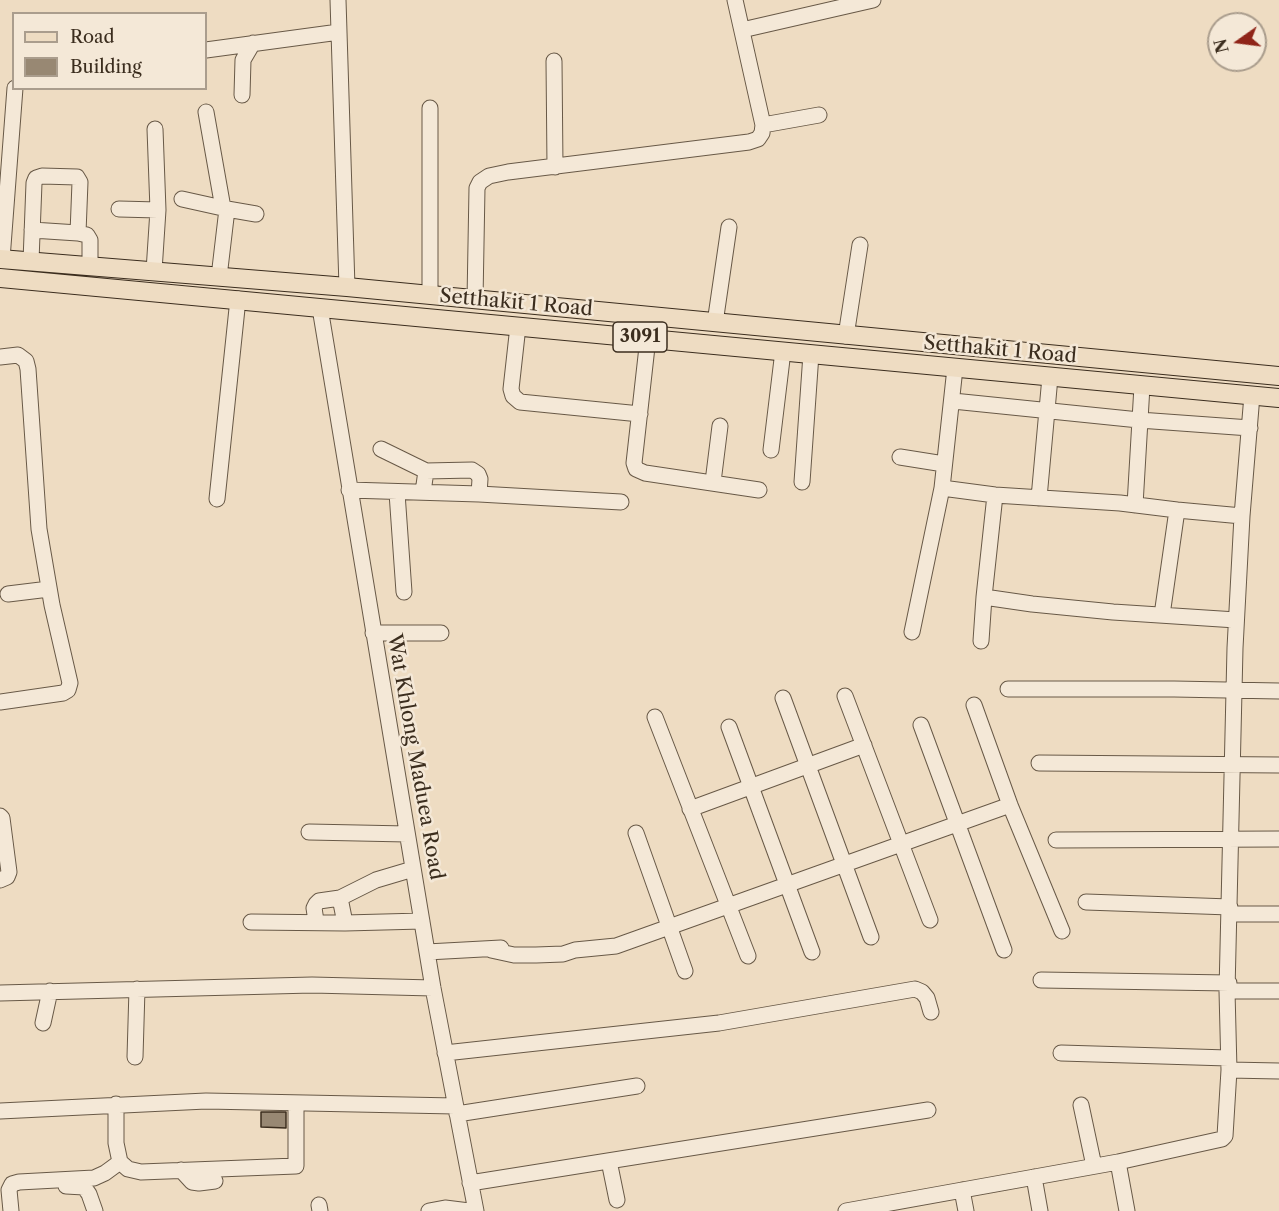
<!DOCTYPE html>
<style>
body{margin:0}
#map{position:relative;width:1279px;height:1211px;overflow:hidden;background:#eedcc2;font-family:"Libre Caslon Text",serif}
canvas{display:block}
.legend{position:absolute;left:12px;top:12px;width:195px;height:78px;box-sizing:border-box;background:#f4e8d7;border:2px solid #aa9d8d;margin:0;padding:8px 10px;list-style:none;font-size:18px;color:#3b2d1e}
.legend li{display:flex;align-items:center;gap:12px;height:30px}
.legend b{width:30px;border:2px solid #aa9d8d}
.north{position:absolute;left:1207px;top:12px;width:60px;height:60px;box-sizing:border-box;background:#f4e8d7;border:2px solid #aa9d8d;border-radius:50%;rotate:256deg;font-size:16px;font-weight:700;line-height:24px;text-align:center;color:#3b2d1e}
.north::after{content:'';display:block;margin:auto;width:21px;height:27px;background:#8f2418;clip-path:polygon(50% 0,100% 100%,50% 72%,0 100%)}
</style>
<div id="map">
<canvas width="1279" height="1211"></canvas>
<ul class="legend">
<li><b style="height:8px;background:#eedcc2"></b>Road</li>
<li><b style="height:16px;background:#988873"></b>Building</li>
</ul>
<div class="north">N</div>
</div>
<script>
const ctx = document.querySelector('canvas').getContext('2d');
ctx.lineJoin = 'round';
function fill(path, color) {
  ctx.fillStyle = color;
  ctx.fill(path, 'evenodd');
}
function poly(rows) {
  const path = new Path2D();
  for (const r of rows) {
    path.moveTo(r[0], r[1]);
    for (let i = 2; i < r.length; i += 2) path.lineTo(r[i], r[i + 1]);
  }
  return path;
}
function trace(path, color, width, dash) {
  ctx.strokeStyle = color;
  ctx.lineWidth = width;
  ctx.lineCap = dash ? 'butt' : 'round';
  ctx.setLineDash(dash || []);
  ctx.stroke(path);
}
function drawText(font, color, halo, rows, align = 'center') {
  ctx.font = font + ' "Libre Caslon Text",serif';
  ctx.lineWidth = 5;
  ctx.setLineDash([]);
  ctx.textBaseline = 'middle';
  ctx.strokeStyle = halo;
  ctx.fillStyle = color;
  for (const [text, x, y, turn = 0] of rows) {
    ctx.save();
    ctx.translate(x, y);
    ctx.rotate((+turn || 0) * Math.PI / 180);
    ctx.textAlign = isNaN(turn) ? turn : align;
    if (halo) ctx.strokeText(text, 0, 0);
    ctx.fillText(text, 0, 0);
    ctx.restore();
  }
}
const building = poly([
 [261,1112,286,1112,286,1128,261,1127,261,1112]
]);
fill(building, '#988873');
trace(building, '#3b2d1e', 1.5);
const minor = poly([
 [338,0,347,287],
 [742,30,873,0],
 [206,50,339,32],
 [554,61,555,167],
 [242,95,243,60,253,43],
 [430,108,430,295],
 [206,112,223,208],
 [763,125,819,115],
 [182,199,227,209,219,277],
 [119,209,158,210],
 [227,209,256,214],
 [32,230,78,233],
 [2,259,15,88],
 [31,261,34,183,36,178,42,176,77,177,80,182,78,233,87,235,90,240,90,266],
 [154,271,158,210,155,129],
 [475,300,477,188,480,182,489,176,508,172,749,142,758,139,762,133,763,125,735,0],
 [320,308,433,988,476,1211],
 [715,323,729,227],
 [518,326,511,389,513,396,520,402,640,414],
 [846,336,860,245],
 [648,338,634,463,636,469,645,473,759,490],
 [0,357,18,355,26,361,28,369,39,529,52,605,70,683,68,690,63,693,0,702],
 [955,368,942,488,995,495,1120,503,1177,510],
 [953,401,1139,420,1250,428],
 [381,449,426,471],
 [771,450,783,351],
 [900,457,944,464],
 [713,482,720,426],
 [802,482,811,354],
 [349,490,479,494,621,502],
 [423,492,426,471,472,470,478,474,480,479,479,494],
 [397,493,404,592],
 [995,495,984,597,1032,604,1113,612,1236,620],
 [1039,498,1050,377],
 [217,499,238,299],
 [1135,505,1142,386],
 [8,594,49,589],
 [1162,615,1177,510,1242,516],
 [912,632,942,488],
 [373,633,441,633],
 [981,641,984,597],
 [1008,689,1174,689,1279,691],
 [845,696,930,920],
 [783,698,871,937],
 [974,705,1010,805,1062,931],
 [655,717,748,956],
 [921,725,1004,950],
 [729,727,812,952],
 [1039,763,1279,765],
 [690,809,864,745],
 [0,816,2,818,9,872,7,877,0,880],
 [309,832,407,834],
 [636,833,685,971],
 [1056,840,1279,839],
 [1086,902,1230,907],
 [1230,914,1279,914],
 [316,921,314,908,316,904,319,901,340,898],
 [251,922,345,923,422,921],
 [345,923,340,898,376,880,413,869],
 [491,950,514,955,536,955,563,954,575,950,616,946,1010,805],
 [427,952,501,948],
 [1041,980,1229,983],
 [1227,991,1279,991],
 [0,993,312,985,433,988],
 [43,1023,50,991],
 [445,1053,719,1023,915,989,922,992,927,998,931,1012],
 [1061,1053,1228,1058],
 [135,1057,137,989],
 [1229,1070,1279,1071],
 [116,1104,116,1143,120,1162,128,1169,141,1172,296,1166,296,1103],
 [1081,1105,1094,1166],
 [0,1111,206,1101,455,1106],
 [457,1114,637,1086],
 [609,1161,617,1200],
 [1118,1162,1127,1211],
 [181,1170,192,1182,199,1183,215,1181],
 [1034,1177,1040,1211],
 [470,1183,928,1110],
 [66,1186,84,1187,89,1194,95,1211],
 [962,1190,966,1211],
 [319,1205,320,1211],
 [11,1211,9,1190,12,1184,19,1182,94,1178,105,1173,120,1162],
 [429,1211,445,1208,469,1211],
 [846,1211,1118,1162,1222,1139,1225,1136,1229,1070,1227,991,1235,648,1242,516,1252,395]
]);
const major = poly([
 [0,259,347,287,1279,376],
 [0,278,1279,398]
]);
trace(minor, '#685947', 17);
trace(major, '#3b2d1e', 20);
trace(minor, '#f4e8d7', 15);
trace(major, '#eedcc2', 18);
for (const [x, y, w] of [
 [640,337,54]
]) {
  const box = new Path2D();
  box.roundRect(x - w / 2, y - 15, w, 30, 4.5);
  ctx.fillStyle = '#f4e8d7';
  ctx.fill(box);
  trace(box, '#3b2d1e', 1.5);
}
drawText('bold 18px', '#3b2d1e', null, [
 ["3091",640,337]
]);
drawText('20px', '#3b2d1e', '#f4e8d7', [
 ["Setthakit 1 Road",516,303,5],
 ["Setthakit 1 Road",1000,350,5],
 ["Wat Khlong Maduea Road",415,757,80]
]);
</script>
